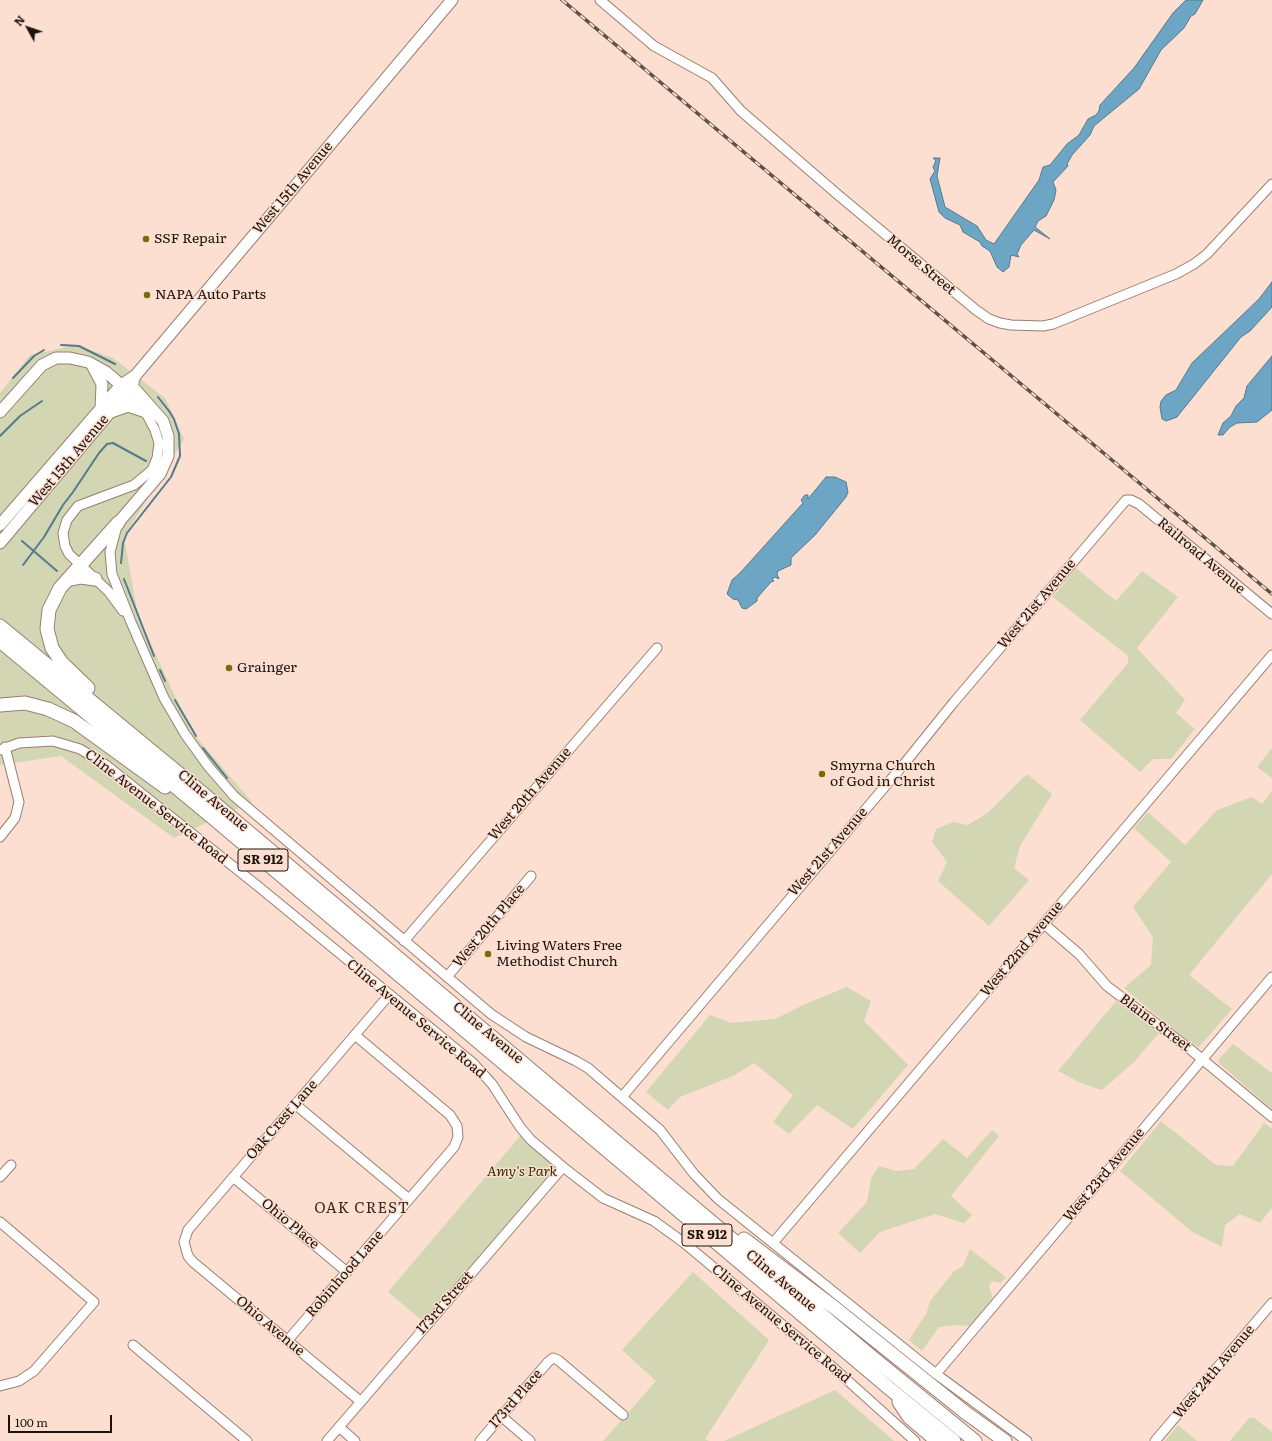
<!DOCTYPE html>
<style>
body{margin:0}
#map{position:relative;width:1272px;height:1441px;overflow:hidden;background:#fcdfd0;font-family:Literata,serif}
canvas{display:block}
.north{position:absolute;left:8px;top:8px;width:40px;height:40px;-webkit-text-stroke:3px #fcdfd0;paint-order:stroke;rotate:310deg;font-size:11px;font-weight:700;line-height:16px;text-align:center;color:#1c120d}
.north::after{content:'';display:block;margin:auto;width:14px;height:18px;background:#1c120d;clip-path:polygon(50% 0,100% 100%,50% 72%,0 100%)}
.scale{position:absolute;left:8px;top:1415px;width:104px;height:18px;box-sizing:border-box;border:2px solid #1c120d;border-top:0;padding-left:5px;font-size:12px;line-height:14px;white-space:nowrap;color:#1c120d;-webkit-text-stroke:3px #fcdfd0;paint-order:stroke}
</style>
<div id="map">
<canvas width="1272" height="1441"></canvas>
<div class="north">N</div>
<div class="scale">100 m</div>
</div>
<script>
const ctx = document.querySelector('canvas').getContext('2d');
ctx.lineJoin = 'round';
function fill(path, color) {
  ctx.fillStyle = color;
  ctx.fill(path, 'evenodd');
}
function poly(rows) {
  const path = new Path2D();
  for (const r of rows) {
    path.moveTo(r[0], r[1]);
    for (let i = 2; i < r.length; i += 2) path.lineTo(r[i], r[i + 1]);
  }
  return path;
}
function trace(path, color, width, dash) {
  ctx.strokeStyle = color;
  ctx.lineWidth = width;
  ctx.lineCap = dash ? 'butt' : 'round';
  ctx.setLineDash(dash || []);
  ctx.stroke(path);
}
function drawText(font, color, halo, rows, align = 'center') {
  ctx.font = font + ' Literata,serif';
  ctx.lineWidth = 3;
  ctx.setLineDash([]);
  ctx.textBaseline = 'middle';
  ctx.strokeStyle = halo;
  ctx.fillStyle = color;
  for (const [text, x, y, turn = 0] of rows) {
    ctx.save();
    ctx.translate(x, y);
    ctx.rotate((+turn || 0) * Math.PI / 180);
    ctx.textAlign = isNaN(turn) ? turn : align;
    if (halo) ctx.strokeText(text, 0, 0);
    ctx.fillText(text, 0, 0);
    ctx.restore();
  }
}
fill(poly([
 [76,345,113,358,165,398,184,439,124,537,138,616,191,731,252,802,174,838,61,756,0,765,0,393,30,355],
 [1076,568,1116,601,1142,571,1178,597,1137,648,1185,700,1176,713,1195,729,1171,759,1153,759,1140,772,1080,720,1128,663,1128,656,1053,597],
 [1272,748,1272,778,1257,767],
 [1027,774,1052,794,1020,846,1014,868,1029,880,989,926,938,881,947,862,932,842,936,829,953,822,968,825,989,812],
 [1272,791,1272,874,1189,975,1232,1009,1199,1047,1187,1041,1124,988,1151,965,1153,937,1133,907,1171,862,1134,828,1148,812,1185,845,1217,810,1252,797,1262,804],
 [847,987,871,1001,864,1021,908,1065,853,1129,817,1105,789,1134,773,1122,793,1095,754,1063,733,1076,680,1097,668,1110,646,1092,710,1015,731,1023,775,1019,803,1005],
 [1117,1000,1159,1033,1135,1061,1102,1090,1081,1083,1058,1071],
 [1233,1044,1272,1073,1272,1109,1220,1064,1218,1060],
 [1161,1121,1216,1165,1233,1166,1264,1123,1272,1129,1272,1208,1260,1223,1240,1214,1225,1225,1222,1247,1191,1231,1120,1171],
 [992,1130,999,1136,951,1196,972,1215,964,1223,935,1214,880,1232,860,1253,838,1233,867,1202,871,1178,879,1166,896,1171,914,1169,943,1139,967,1158],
 [521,1135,550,1161,552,1167,551,1173,424,1322,388,1292],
 [970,1249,1006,1277,1001,1283,992,1281,989,1286,993,1299,970,1326,957,1325,939,1327,922,1351,909,1340,926,1314,930,1301,954,1271,963,1266],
 [693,1272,769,1340,705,1439,709,1441,603,1441,656,1381,622,1350],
 [835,1390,894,1441,724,1441],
 [1249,1418,1254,1418,1272,1432,1272,1441,1230,1441],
 [1178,1425,1197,1441,1165,1441]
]), '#d2d6b3');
const water = poly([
 [1186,0,1203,0,1195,14,1191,16,1184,28,1161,50,1139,89,1094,126,1090,135,1072,155,1067,164,1068,166,1053,182,1056,190,1054,200,1046,216,1038,221,1035,227,1050,239,1034,230,1021,245,1017,254,1019,257,1011,255,1009,267,1003,272,997,267,990,251,982,246,980,242,963,232,960,225,945,218,939,212,930,179,935,171,933,167,936,161,933,158,940,158,937,176,945,207,977,226,986,240,994,244,1039,180,1043,167,1050,165,1067,144,1079,135,1088,119,1096,115,1099,111,1100,105,1134,68,1173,13,1186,0],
 [1272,282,1272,307,1250,331,1241,337,1177,417,1166,421,1162,419,1160,407,1161,401,1166,395,1176,390,1192,363,1259,299,1272,282],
 [1272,356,1272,410,1257,422,1237,423,1230,427,1223,435,1218,435,1223,423,1231,416,1236,406,1244,398,1247,386,1272,356],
 [826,477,835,477,846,482,848,492,846,497,815,535,791,558,791,565,778,571,777,574,779,579,775,577,772,579,774,581,771,582,757,598,757,601,746,609,742,608,738,600,733,599,727,594,732,580,740,573,803,503,801,500,805,495,808,495,808,499,826,477]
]);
fill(water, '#6da6c4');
trace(water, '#557a8d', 1);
trace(poly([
 [61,345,79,346,115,364],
 [13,378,34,356,44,350],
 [0,436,20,416,42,401],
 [22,541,57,571],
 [121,563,123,543,127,533,171,477,180,456,179,434,174,419,169,411,158,397],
 [23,565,44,537,63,505,73,492,99,453,107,444,113,443,146,461],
 [124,579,154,656],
 [160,670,165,681],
 [175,700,196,736],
 [203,748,227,778]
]), '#557a8d', 2);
const minor = poly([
 [600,0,654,46,712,78,741,111,837,194,976,310,989,319,1000,323,1011,325,1043,326,1053,324,1176,274,1194,264,1207,254,1272,184],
 [123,388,125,394,147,415,155,430,159,443,157,458,152,470,134,485,78,506,67,520,63,533,65,546,69,554,109,592,123,611],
 [117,526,110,552,112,574,131,622,164,698,185,734,208,766,234,796,491,1014,526,1037,576,1061,588,1068,660,1130,694,1174,718,1199,936,1374,1027,1441],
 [0,750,19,743,53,741,80,749,106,765,259,887,473,1063,492,1084,520,1127,531,1140,563,1167,603,1198,654,1221,683,1242,827,1362,915,1441],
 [0,837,15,818,19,802,5,747],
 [1044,924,1079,954,1107,986,1191,1050,1272,1117],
 [404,941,657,648],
 [447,977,531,876],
 [622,1097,904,764,954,702,1126,500,1131,500,1139,504,1272,614],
 [296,1105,409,1199],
 [0,1177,11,1165],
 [233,1177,347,1272],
 [0,1222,94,1302,34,1371,19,1381,0,1386],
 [773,1243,1272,655],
 [288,1340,454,1147,458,1137,457,1126,450,1115,355,1035],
 [133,1345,247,1441],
 [936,1374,1272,977],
 [360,1401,193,1262,188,1256,184,1242,188,1230,389,995],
 [501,1416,530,1441],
 [339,1427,355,1441],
 [327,1441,563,1167],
 [480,1441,548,1362,553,1358,558,1360,623,1415],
 [1155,1441,1272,1303]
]);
const major = poly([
 [92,365,102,384,101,409],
 [0,412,42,365,56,358,70,358,88,362,106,372,121,385],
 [111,412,128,406,143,411],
 [118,523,160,474,168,456,168,436,163,421,132,386,125,385],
 [0,525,121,385,135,376,452,0],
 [0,543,132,386,135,376]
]);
const highway = poly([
 [67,580,81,577,95,579],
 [0,626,194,786,872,1357,975,1441],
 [0,641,213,818,890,1389,954,1441],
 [88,688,62,663,52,648,47,629,49,610,60,588,118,523],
 [0,705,25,703,48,709,74,721,165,787],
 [744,1239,835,1308,966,1413,1005,1441],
 [899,1402,909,1417,937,1441]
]);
trace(minor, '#997e71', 11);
trace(major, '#997e71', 13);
trace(highway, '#997e71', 15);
trace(minor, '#fff', 9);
trace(major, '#fff', 11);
trace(highway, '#fff', 13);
const rail = poly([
 [562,0,1272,594]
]);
trace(rail, '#5f5048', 3.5);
trace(rail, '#fcdfd0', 2, [6]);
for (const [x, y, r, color] of [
 [146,239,4,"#796c06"],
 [147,295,4,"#796c06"],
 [229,668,4,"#796c06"],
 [822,774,4,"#796c06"],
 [488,954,4,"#796c06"]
]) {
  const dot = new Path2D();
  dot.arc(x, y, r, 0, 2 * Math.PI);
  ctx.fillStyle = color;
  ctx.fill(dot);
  trace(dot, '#fcdfd0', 1.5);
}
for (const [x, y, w] of [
 [263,860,50],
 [707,1235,50]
]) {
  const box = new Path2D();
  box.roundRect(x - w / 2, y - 11, w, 22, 3);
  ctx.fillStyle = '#fcdfd0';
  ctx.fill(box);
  trace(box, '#1c120d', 1);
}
drawText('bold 13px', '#1c120d', null, [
 ["SR 912",263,860],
 ["SR 912",707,1235]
]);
drawText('14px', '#1c120d', '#fcdfd0', [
 ["West 15th Avenue",293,188,-50],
 ["Morse Street",921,265,40],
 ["West 15th Avenue",69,461,-50],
 ["Railroad Avenue",1201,556,40],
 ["West 21st Avenue",1037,604,-50],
 ["West 20th Avenue",530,794,-49],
 ["Cline Avenue",213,801,40],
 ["Cline Avenue Service Road",156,807,38],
 ["West 21st Avenue",828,852,-49],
 ["West 20th Place",489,926,-50],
 ["West 22nd Avenue",1022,949,-50],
 ["Cline Avenue Service Road",416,1019,40],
 ["Blaine Street",1155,1023,37],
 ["Cline Avenue",488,1033,40],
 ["Oak Crest Lane",282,1120,-49],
 ["West 23rd Avenue",1104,1175,-50],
 ["Ohio Place",290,1224,40],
 ["Robinhood Lane",345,1274,-49],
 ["Cline Avenue",781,1281,40],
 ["173rd Street",445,1303,-49],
 ["Cline Avenue Service Road",781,1324,40],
 ["Ohio Avenue",270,1326,40],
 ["West 24th Avenue",1214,1372,-50],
 ["173rd Place",516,1399,-49]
]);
drawText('14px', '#1c120d', '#fcdfd0', [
 ["SSF Repair",154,239],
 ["NAPA Auto Parts",155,295],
 ["Grainger",237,668],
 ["Smyrna Church",830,766],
 ["of God in Christ",830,782],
 ["Living Waters Free",496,946],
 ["Methodist Church",496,962]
], 'left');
drawText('italic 14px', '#323407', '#fcdfd0', [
 ["Amy's Park",522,1172]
]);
ctx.letterSpacing = '1px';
drawText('15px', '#3e281d', '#fcdfd0', [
 ["OAK CREST",362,1209]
]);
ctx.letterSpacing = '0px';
</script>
